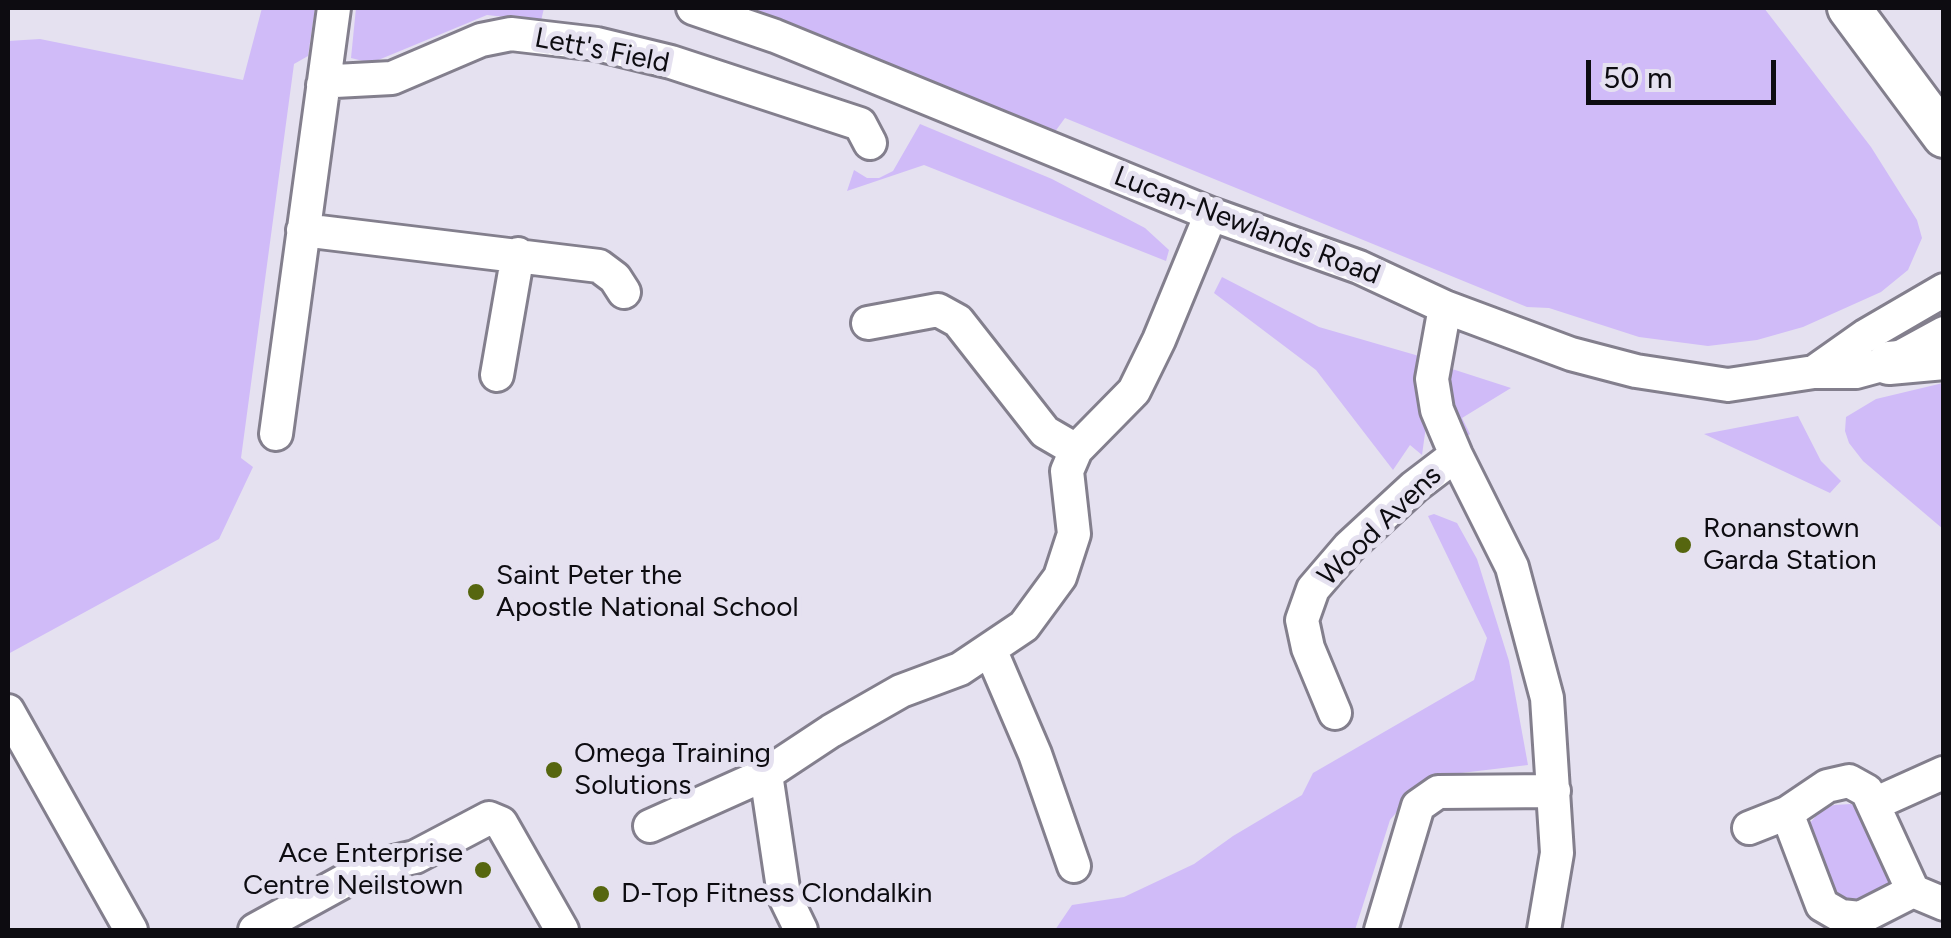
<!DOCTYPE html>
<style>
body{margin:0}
#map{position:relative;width:1951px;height:938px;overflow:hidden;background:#e5e1f0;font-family:Figtree,sans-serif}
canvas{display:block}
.frame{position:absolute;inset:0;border:10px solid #0d0c11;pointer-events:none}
.scale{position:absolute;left:1586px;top:60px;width:190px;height:45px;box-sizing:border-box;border:5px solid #0d0c11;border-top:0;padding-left:12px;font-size:30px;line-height:35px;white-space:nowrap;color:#0d0c11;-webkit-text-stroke:8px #e5e1f0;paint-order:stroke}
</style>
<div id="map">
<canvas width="1951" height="938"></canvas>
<div class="frame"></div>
<div class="scale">50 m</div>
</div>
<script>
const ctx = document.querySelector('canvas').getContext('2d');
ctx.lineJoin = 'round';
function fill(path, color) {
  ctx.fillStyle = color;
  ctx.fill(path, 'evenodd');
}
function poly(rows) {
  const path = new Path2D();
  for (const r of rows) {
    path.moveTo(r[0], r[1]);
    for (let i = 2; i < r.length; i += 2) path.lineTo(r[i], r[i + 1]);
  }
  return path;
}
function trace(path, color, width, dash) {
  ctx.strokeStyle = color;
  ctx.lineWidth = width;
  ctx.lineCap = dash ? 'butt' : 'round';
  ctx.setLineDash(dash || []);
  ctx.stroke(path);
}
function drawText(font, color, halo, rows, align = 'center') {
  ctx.font = font + ' Figtree,sans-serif';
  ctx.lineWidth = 10;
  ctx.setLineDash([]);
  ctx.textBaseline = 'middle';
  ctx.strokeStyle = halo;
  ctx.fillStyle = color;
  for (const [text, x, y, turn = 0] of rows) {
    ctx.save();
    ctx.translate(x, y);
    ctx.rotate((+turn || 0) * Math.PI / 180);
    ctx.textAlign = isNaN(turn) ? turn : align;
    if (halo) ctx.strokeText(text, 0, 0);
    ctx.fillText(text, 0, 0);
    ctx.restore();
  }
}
fill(poly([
 [262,8,315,8,308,56,294,64,241,458,253,467,219,539,8,654,8,41,40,39,243,80],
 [356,8,544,8,541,21,487,15,371,63,351,58],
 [731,8,1764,8,1871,147,1917,220,1922,238,1908,270,1881,292,1803,327,1757,340,1708,346,1639,337,1549,308,1527,307,1065,118,1054,133,868,56],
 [920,124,1052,179,1145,228,1169,250,1166,261,924,165,847,191,854,170,867,178,879,178,893,171],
 [1222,277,1319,327,1419,356,1419,385,1426,426,1422,455,1410,445,1393,470,1316,370,1214,293],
 [1449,368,1511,388,1462,418,1470,434,1464,439,1451,405],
 [1943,383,1944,383,1943,529,1863,461,1849,443,1845,431,1846,417,1876,399],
 [1798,416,1821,461,1841,481,1830,493,1704,434],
 [1434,514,1457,523,1477,559,1509,661,1528,765,1436,776,1414,792,1390,820,1355,930,1055,930,1072,905,1124,897,1194,864,1233,836,1302,795,1313,773,1474,680,1487,638,1428,516],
 [1851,804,1862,809,1890,866,1890,884,1877,899,1858,907,1842,902,1827,888,1810,842,1810,823,1821,810,1834,805]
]), '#d0bbf8');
const minor = poly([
 [693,8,775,36,1211,214,1359,267,1445,307,1571,354,1636,371,1728,385,1814,372,1856,372,1889,363,1944,333],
 [323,85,335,81,392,78,481,40,511,34,597,44,671,62,860,124,870,143],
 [303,230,599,266,615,278,624,292],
 [1445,307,1432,379,1437,410,1456,455,1512,567,1547,698,1557,853,1544,930],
 [868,323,938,310,958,321,1045,432,1076,450],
 [1814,372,1865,336,1944,290],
 [497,375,518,254],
 [276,434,334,8],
 [990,649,1035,754,1074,866],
 [8,711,131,930],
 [1335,713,1308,648,1302,620,1313,589,1349,547,1414,487,1456,455],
 [766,774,784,895,801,930],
 [1874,804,1943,773],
 [1787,813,1822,905,1841,916,1860,918,1913,891],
 [650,826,766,774,831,731,901,691,960,669,1024,626,1060,577,1074,534,1067,471,1076,450,1134,391,1159,340,1211,214],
 [1749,828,1787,813,1827,786,1849,781,1867,791,1913,891,1944,904],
 [255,930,368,868,415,857,489,818,501,823,562,930],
 [1381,930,1418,806,1438,792,1554,791]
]);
const major = poly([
 [1849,8,1944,136],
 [1889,363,1944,358]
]);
trace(minor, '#837f8d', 38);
trace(major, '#837f8d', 48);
trace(minor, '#fff', 32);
trace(major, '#fff', 42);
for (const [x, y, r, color] of [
 [1683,545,10,"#56660f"],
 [476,592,10,"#56660f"],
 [554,770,10,"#56660f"],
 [483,870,10,"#56660f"],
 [601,894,10,"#56660f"]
]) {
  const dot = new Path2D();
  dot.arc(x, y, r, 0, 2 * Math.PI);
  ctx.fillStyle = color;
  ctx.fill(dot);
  trace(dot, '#e5e1f0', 4);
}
drawText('28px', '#0d0c11', '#e5e1f0', [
 ["Lett's Field",602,51,11],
 ["Lucan-Newlands Road",1247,226,21],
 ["Wood Avens",1380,526,-44]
]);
drawText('28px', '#0d0c11', '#e5e1f0', [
 ["Ronanstown",1703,529],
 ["Garda Station",1703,561],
 ["Saint Peter the",496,576],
 ["Apostle National School",496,608],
 ["Omega Training",574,754],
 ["Solutions",574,786],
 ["Ace Enterprise",463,854,"right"],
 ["Centre Neilstown",463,886,"right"],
 ["D-Top Fitness Clondalkin",621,894]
], 'left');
</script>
